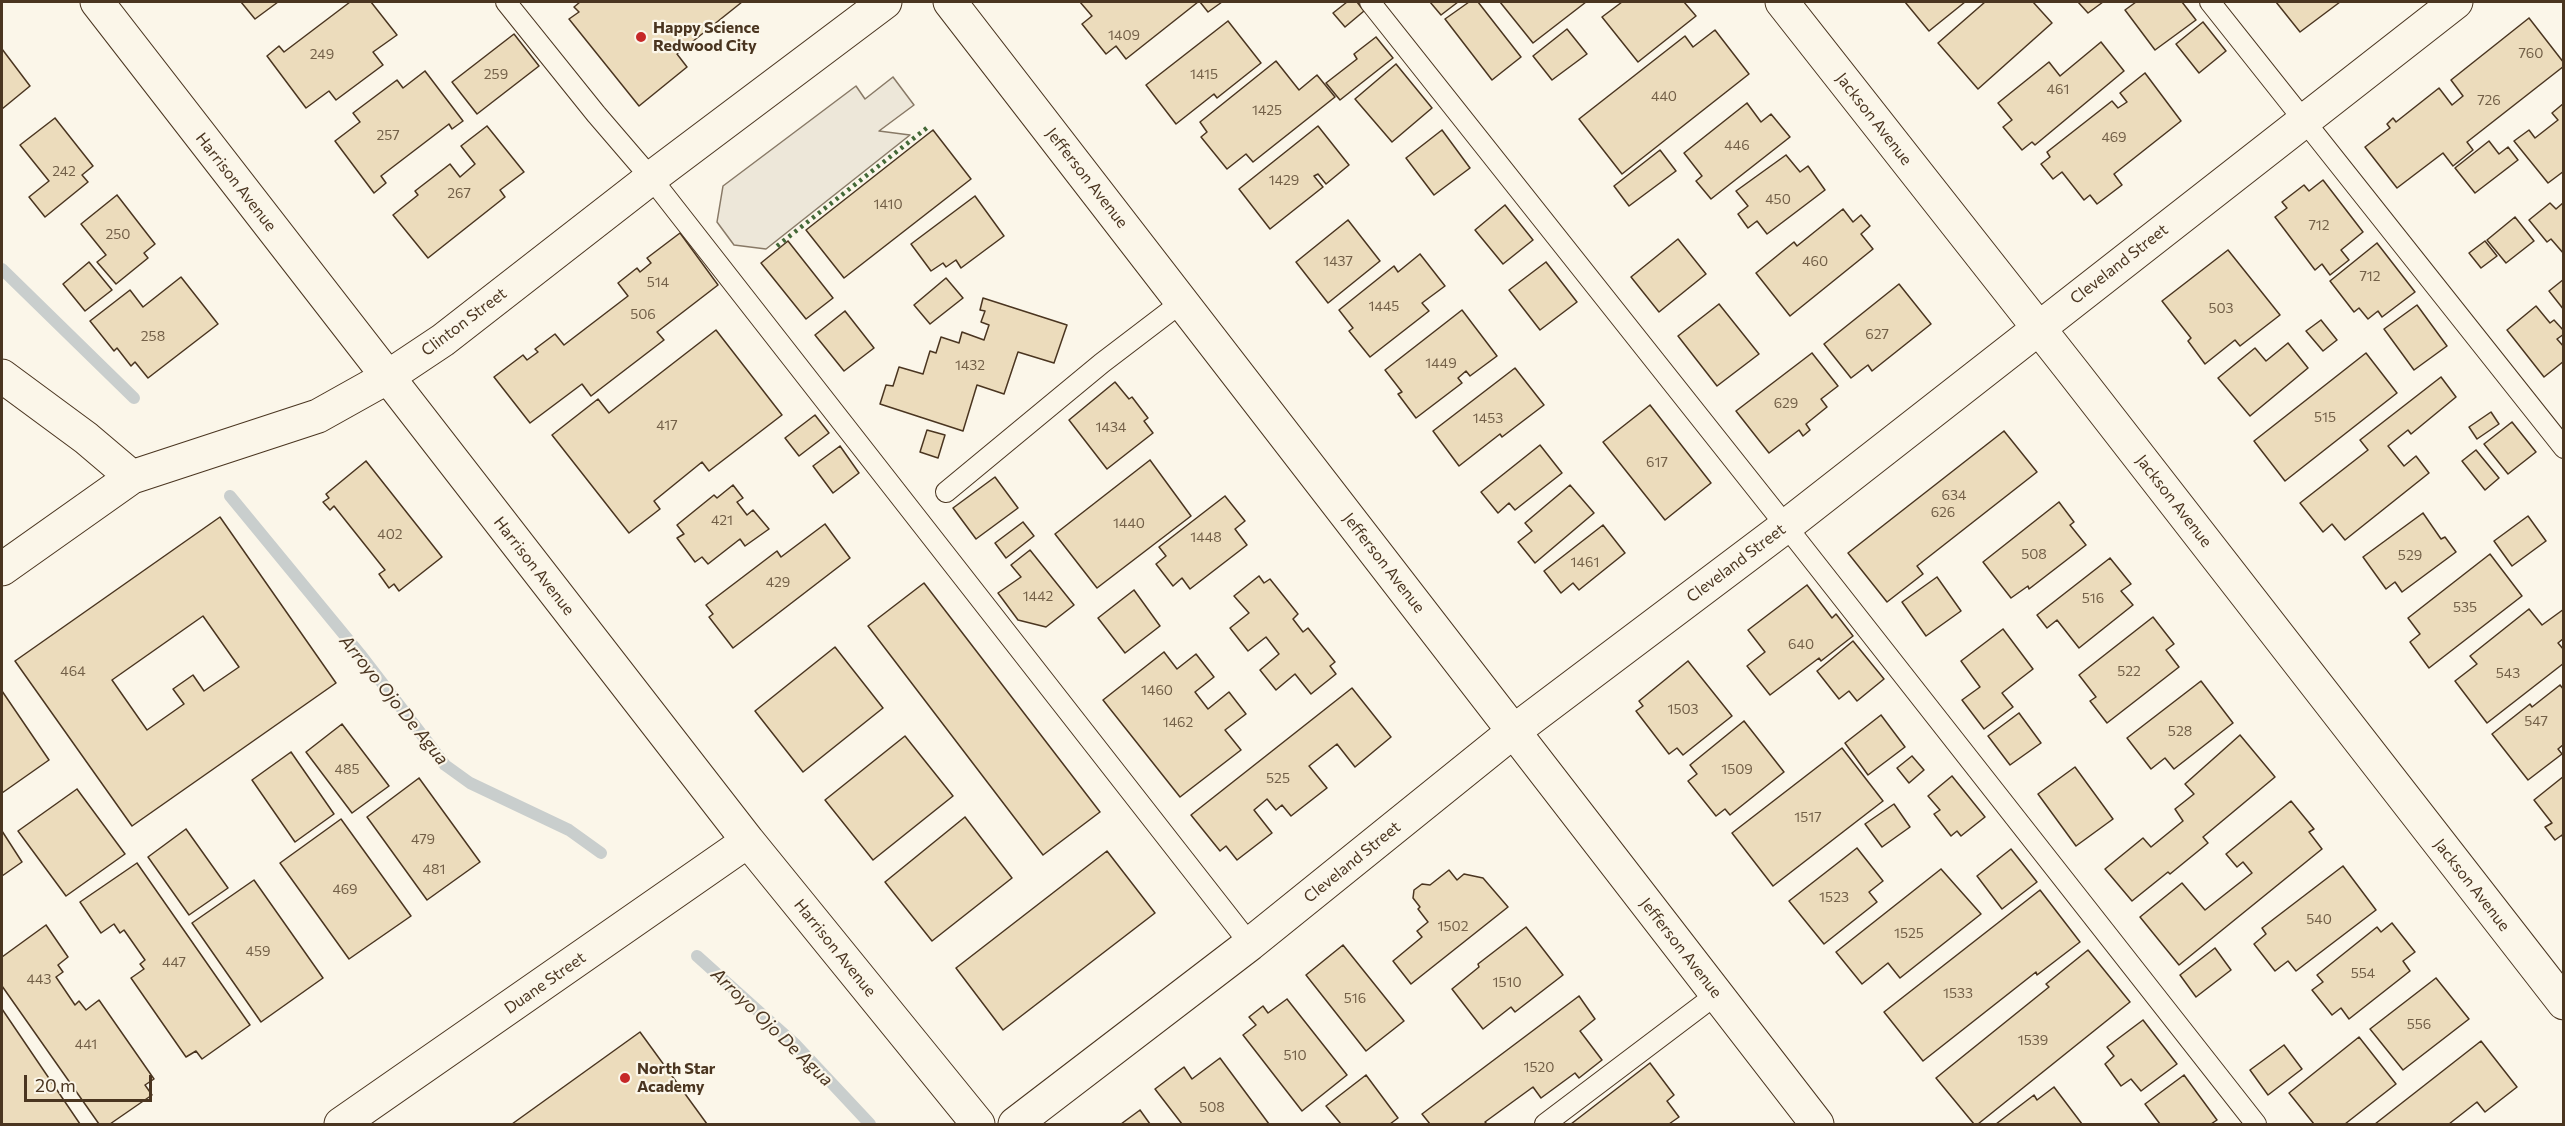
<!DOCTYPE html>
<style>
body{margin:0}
#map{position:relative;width:2565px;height:1126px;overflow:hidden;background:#fbf6e9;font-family:Commissioner,sans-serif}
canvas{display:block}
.frame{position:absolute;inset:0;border:3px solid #4a3520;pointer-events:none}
.scale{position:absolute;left:24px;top:1075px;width:128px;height:27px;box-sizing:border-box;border:3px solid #4a3520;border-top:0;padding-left:8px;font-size:18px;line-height:21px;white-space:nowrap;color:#4a3520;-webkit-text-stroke:4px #fbf6e9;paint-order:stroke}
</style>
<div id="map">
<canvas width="2565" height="1126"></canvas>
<div class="frame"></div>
<div class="scale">20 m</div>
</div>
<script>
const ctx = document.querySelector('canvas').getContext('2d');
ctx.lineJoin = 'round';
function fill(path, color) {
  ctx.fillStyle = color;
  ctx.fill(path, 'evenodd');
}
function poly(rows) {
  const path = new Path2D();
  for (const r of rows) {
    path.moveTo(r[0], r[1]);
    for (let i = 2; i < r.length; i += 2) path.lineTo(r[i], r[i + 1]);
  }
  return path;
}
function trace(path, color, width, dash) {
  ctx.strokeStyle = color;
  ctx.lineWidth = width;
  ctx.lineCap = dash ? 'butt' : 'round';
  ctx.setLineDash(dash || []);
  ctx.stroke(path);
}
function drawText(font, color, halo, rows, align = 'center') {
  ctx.font = font + ' Commissioner,sans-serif';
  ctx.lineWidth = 4.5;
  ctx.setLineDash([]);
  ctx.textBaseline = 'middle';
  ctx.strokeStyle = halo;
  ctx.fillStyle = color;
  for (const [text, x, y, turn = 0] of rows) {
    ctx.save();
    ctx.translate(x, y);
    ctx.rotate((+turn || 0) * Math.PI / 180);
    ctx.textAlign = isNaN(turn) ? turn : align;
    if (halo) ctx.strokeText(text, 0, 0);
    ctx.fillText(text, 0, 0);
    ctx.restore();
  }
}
const parking = poly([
 [893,77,914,105,879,131,910,135,766,249,734,245,717,222,723,186,856,86,865,99,893,77]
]);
fill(parking, '#ede7d9');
trace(parking, '#887966', 1.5);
trace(poly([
 [2,269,134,398],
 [230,496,360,654,445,765,470,783,569,830,601,853],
 [697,956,796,1045,870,1124]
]), '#c9cecd', 12);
const building = poly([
 [241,2,278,2,255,19,241,2],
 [350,2,371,2,397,35,373,52,383,65,336,100,329,91,306,108,267,56,279,46,284,52,350,2],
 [580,2,742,2,677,54,687,67,639,106,569,19,579,12,574,7,580,2],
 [1080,2,1198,2,1126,59,1116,46,1106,54,1082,24,1092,16,1080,2],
 [1200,2,1222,2,1208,12,1200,2],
 [1347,2,1357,2,1364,11,1345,27,1333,13,1347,2],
 [1430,2,1458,2,1441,15,1430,2],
 [1469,2,1478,2,1521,57,1492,80,1445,19,1469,2],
 [1500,2,1586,2,1533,43,1500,2],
 [1622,2,1684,2,1696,16,1638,62,1602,17,1622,2],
 [1905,2,1965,2,1929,31,1905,2],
 [1985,2,2033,2,2052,23,1978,89,1938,43,1985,2],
 [2078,2,2103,2,2088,13,2078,2],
 [2136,2,2182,2,2196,20,2155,50,2125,10,2136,2],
 [2276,2,2340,2,2300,32,2276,2],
 [2529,18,2564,63,2564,66,2467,142,2473,150,2453,166,2443,153,2397,188,2365,147,2390,128,2387,124,2393,118,2396,122,2439,88,2452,105,2463,96,2451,80,2529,18],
 [1228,21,1261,63,1217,98,1214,94,1176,124,1146,85,1228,21],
 [2203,22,2226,51,2199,73,2176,44,2203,22],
 [1567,29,1587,54,1552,80,1533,56,1567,29],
 [1715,30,1749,74,1622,174,1579,119,1685,36,1693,47,1715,30],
 [514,34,539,66,477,114,452,82,514,34],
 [1376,37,1393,58,1340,100,1326,83,1357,59,1354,54,1376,37],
 [2101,42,2124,71,2035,145,2032,142,2022,150,2003,127,2012,120,1998,103,2049,62,2060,76,2101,42],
 [2,49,30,86,2,109,2,49],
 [1276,61,1299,90,1317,75,1335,97,1253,162,1246,154,1227,169,1201,137,1207,132,1200,122,1276,61],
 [1396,64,1432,108,1392,142,1355,99,1396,64],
 [425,71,463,121,452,129,449,124,381,176,386,183,374,193,335,141,360,122,353,113,397,80,403,88,425,71],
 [2145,73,2181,121,2114,174,2122,185,2097,204,2090,195,2084,200,2062,172,2053,179,2041,164,2050,157,2047,152,2112,101,2118,108,2127,102,2120,93,2145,73],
 [1747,103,1761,122,1771,114,1790,137,1711,199,1696,181,1702,176,1684,153,1747,103],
 [2564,103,2564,171,2548,183,2514,141,2529,130,2535,138,2558,120,2552,113,2564,103],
 [55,118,93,166,82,175,88,182,45,217,29,197,49,181,20,145,55,118],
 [487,126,524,172,500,190,505,197,428,258,393,215,418,195,415,191,450,164,460,177,475,164,461,146,487,126],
 [1318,126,1349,165,1326,184,1318,174,1314,176,1323,187,1270,229,1239,189,1318,126],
 [933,130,971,179,844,278,806,230,933,130],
 [1442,130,1470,168,1434,195,1406,158,1442,130],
 [2489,141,2499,154,2508,147,2518,160,2475,193,2455,168,2489,141],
 [1660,150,1676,171,1629,206,1614,186,1660,150],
 [1786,155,1800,172,1808,166,1825,190,1767,234,1757,221,1748,228,1738,214,1748,206,1736,191,1786,155],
 [2323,180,2363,232,2341,250,2349,260,2330,275,2322,264,2315,270,2275,217,2287,208,2282,202,2304,185,2309,191,2323,180],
 [117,195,155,244,144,253,148,258,116,284,97,262,106,255,81,224,117,195],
 [975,196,1004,236,961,268,956,260,946,267,943,263,931,271,911,244,975,196],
 [2564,202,2564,254,2551,239,2547,242,2529,220,2550,203,2556,209,2564,202],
 [1505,205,1533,240,1503,264,1475,230,1505,205],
 [1843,209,1853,222,1861,215,1870,226,1861,234,1873,249,1790,316,1756,273,1794,242,1797,246,1843,209],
 [2515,217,2534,241,2506,263,2487,240,2515,217],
 [1348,220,1380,261,1328,303,1296,262,1348,220],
 [680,233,718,285,657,332,664,340,591,396,582,384,530,423,494,377,523,355,527,360,538,352,535,349,555,334,564,345,628,296,618,283,637,268,640,272,651,263,647,258,680,233],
 [1678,239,1706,274,1659,312,1631,277,1678,239],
 [788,241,833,298,806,319,761,263,788,241],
 [2485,241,2497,256,2481,268,2469,253,2485,241],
 [2377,243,2415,292,2382,317,2378,311,2368,319,2359,308,2354,312,2330,281,2377,243],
 [2228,250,2280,315,2240,346,2235,340,2205,364,2188,341,2191,338,2162,301,2228,250],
 [1420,254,1445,286,1422,303,1429,311,1370,357,1349,331,1353,328,1339,310,1394,266,1398,272,1420,254],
 [89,262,112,290,85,311,63,284,89,262],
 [1546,262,1577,302,1540,330,1509,290,1546,262],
 [181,277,218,324,148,378,135,362,131,366,117,348,114,351,90,321,130,290,143,307,181,277],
 [946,278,963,298,930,324,914,305,946,278],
 [2564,279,2564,310,2549,291,2564,279],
 [1899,284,1931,324,1872,371,1868,365,1851,378,1824,344,1899,284],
 [983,298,1067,325,1054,363,1018,352,1004,394,977,385,963,431,880,404,886,385,893,386,899,367,923,374,930,351,936,353,941,337,959,343,962,332,984,340,989,325,981,322,985,311,980,310,983,298],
 [1719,304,1759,354,1717,386,1678,336,1719,304],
 [2417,305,2447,346,2414,370,2384,329,2417,305],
 [2536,306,2550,323,2554,320,2564,331,2564,334,2557,339,2564,347,2564,361,2544,377,2507,330,2536,306],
 [1462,310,1497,356,1470,376,1466,371,1458,378,1462,383,1416,418,1398,394,1402,392,1385,370,1462,310],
 [845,311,874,348,844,371,815,335,845,311],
 [2321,320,2337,340,2323,351,2306,331,2321,320],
 [716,330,782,415,709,471,702,462,654,501,660,509,629,533,552,435,598,399,609,413,716,330],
 [2288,343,2308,368,2250,416,2218,378,2255,348,2266,361,2288,343],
 [1812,353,1838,386,1821,399,1827,407,1806,424,1810,430,1803,436,1799,430,1769,453,1736,411,1812,353],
 [2366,353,2397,393,2285,481,2254,441,2366,353],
 [1515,368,1544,405,1502,437,1500,434,1459,466,1433,431,1515,368],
 [2441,377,2456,397,2411,434,2408,430,2388,446,2404,466,2416,456,2429,473,2345,540,2332,524,2323,532,2300,503,2368,450,2360,440,2441,377],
 [1115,382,1129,399,1132,397,1148,418,1144,421,1153,433,1107,469,1069,420,1115,382],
 [1650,405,1711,483,1665,520,1603,442,1650,405],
 [2491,412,2499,424,2477,439,2469,427,2491,412],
 [815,415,829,433,799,456,785,438,815,415],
 [2512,422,2536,452,2508,474,2484,444,2512,422],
 [927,430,945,435,938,458,920,452,927,430],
 [2004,431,2037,472,1917,566,1923,574,1887,602,1848,553,2004,431],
 [1540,445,1562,473,1515,510,1509,503,1498,513,1481,492,1540,445],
 [840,446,859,473,833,493,813,466,840,446],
 [2476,450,2499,478,2485,490,2462,461,2476,450],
 [1150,460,1191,516,1097,588,1055,534,1150,460],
 [366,461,442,557,399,591,394,584,389,588,379,574,385,570,334,506,330,510,323,502,329,498,326,494,366,461],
 [995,477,1018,508,976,539,953,508,995,477],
 [733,485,743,498,737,502,747,515,753,510,769,529,745,546,740,539,708,564,702,557,695,562,677,538,684,534,677,525,714,495,717,498,733,485],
 [1570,485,1594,513,1535,563,1518,542,1532,531,1525,523,1570,485],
 [1225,496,1245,521,1235,529,1247,545,1190,589,1182,578,1173,586,1156,564,1166,556,1159,547,1225,496],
 [2059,502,2074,522,2070,525,2086,545,2029,589,2028,586,2011,598,1983,562,2059,502],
 [2423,513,2441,539,2445,537,2456,552,2402,592,2395,582,2386,589,2363,557,2423,513],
 [2528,516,2546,541,2512,566,2494,541,2528,516],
 [220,517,336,683,132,826,15,661,220,517],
 [203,616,239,667,204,691,193,675,173,689,184,704,147,730,112,680,203,616],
 [1023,522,1034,536,1006,558,995,543,1023,522],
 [825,524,850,558,733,648,709,617,713,614,706,605,777,551,781,557,825,524],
 [1603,525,1625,553,1579,590,1573,583,1561,593,1544,571,1603,525],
 [1030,550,1074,605,1046,627,1018,620,998,593,1021,577,1011,565,1030,550],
 [2490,554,2522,596,2429,668,2410,642,2420,634,2408,618,2490,554],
 [2110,558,2131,584,2121,591,2133,605,2079,648,2057,620,2047,628,2037,615,2110,558],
 [1259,576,1264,583,1270,579,1298,614,1293,619,1303,632,1308,628,1335,662,1330,666,1336,674,1311,694,1295,674,1276,690,1260,670,1279,654,1266,637,1248,651,1230,628,1249,613,1234,596,1259,576],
 [1937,577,1961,611,1926,636,1902,602,1937,577],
 [924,583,1100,812,1043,855,868,626,924,583],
 [1807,585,1832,618,1836,614,1853,636,1821,661,1819,658,1770,695,1747,666,1765,652,1748,630,1807,585],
 [1134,590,1160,626,1125,653,1098,618,1134,590],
 [2529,609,2542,625,2564,609,2564,638,2558,643,2564,650,2564,663,2487,723,2455,681,2477,664,2470,656,2529,609],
 [2153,617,2174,644,2166,650,2179,667,2107,723,2090,701,2096,697,2079,675,2153,617],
 [2003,629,2033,669,2002,693,2013,707,1984,729,1962,700,1980,687,1961,661,2003,629],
 [1853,641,1884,679,1857,701,1849,691,1839,699,1817,671,1853,641],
 [835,647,883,708,803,772,755,711,835,647],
 [1164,652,1177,669,1196,654,1214,677,1195,692,1208,709,1229,692,1246,714,1225,730,1241,750,1180,797,1103,700,1164,652],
 [1688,661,1732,716,1683,755,1677,748,1669,754,1636,711,1643,706,1639,701,1688,661],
 [2201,681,2233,723,2174,769,2165,758,2151,769,2127,738,2201,681],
 [2560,685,2564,690,2564,744,2558,749,2562,754,2528,780,2492,734,2530,704,2532,707,2560,685],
 [1352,688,1391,737,1355,767,1337,744,1309,766,1327,788,1291,816,1282,805,1276,810,1267,799,1254,810,1272,833,1237,860,1226,846,1220,851,1191,815,1352,688],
 [2,691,49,760,2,793,2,691],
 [2019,713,2041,743,2010,765,1988,736,2019,713],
 [1881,715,1905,747,1868,775,1845,743,1881,715],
 [1744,721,1784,772,1730,815,1725,809,1716,816,1688,781,1697,774,1690,765,1744,721],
 [342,724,389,786,352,813,306,752,342,724],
 [2240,735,2275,777,2203,837,2208,843,2170,874,2168,872,2132,901,2105,869,2143,838,2151,847,2183,821,2175,809,2194,794,2185,784,2240,735],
 [905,736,953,796,873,860,825,800,905,736],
 [1842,748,1883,801,1773,886,1732,833,1842,748],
 [291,752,334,814,295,842,252,780,291,752],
 [1912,756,1924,770,1909,783,1897,768,1912,756],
 [2075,767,2113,819,2076,846,2038,794,2075,767],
 [1952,776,1985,817,1961,836,1957,831,1951,836,1934,814,1940,810,1928,796,1952,776],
 [2564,776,2564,838,2562,835,2555,840,2545,827,2552,823,2534,800,2564,776],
 [419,778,480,862,427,900,367,817,419,778],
 [77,789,125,854,66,896,18,831,77,789],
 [2291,801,2314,829,2309,832,2322,849,2179,965,2140,917,2182,883,2205,910,2252,873,2243,862,2237,867,2226,854,2291,801],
 [1894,804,1910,827,1882,847,1865,824,1894,804],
 [965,817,1012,878,932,941,885,882,965,817],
 [341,819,411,916,349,959,280,863,341,819],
 [186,829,228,888,189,915,148,857,186,829],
 [2,831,22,862,2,876,2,831],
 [1857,848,1883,881,1869,892,1877,902,1824,944,1789,901,1857,848],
 [2011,849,2037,882,2002,909,1977,876,2011,849],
 [1107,851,1155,913,1003,1030,956,968,1107,851],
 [137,863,250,1025,202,1059,196,1051,186,1057,131,978,144,969,140,964,145,960,124,930,120,933,114,924,101,933,80,902,137,863],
 [2343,866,2376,910,2296,971,2288,961,2275,971,2254,944,2266,934,2262,928,2343,866],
 [1941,869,1981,914,1900,978,1888,963,1862,984,1836,952,1941,869],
 [1449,870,1457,880,1464,874,1483,878,1508,907,1411,984,1393,961,1422,937,1417,931,1428,922,1418,909,1420,907,1413,898,1414,890,1422,884,1430,885,1449,870],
 [254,880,323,978,261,1022,192,923,254,880],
 [2040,890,2080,942,2037,975,2036,972,1923,1061,1884,1012,2040,890],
 [2392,923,2415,952,2403,961,2410,971,2349,1019,2341,1008,2332,1015,2312,990,2323,982,2317,975,2377,927,2381,932,2392,923],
 [46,925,68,957,58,965,63,972,56,977,75,1005,79,1001,86,1010,99,1000,154,1079,145,1085,152,1095,110,1124,99,1124,2,986,2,957,46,925],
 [1526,927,1563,975,1515,1012,1511,1007,1483,1029,1452,989,1479,967,1478,964,1526,927],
 [1343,945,1404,1021,1366,1051,1306,975,1343,945],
 [2215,948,2231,970,2196,997,2180,975,2215,948],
 [2088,950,2130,1002,1978,1124,1974,1124,1936,1078,2049,987,2046,984,2088,950],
 [2436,978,2469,1019,2403,1070,2370,1029,2436,978],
 [1579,996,1595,1019,1580,1031,1602,1060,1579,1078,1575,1073,1541,1098,1533,1087,1485,1122,1487,1124,1430,1124,1422,1114,1579,996],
 [1287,999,1347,1075,1302,1111,1243,1035,1256,1025,1249,1017,1263,1006,1268,1013,1287,999],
 [2,1009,80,1124,2,1124,2,1009],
 [2143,1020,2177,1064,2141,1091,2131,1079,2121,1086,2105,1064,2114,1056,2107,1047,2143,1020],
 [640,1032,707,1124,512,1124,640,1032],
 [2359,1037,2396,1084,2345,1124,2314,1124,2289,1093,2359,1037],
 [2481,1041,2517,1087,2485,1112,2477,1102,2449,1124,2375,1124,2481,1041],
 [2284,1045,2302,1069,2268,1095,2250,1070,2284,1045],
 [1220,1058,1269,1124,1182,1124,1155,1089,1184,1067,1192,1079,1220,1058],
 [1650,1063,1674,1095,1667,1101,1679,1117,1669,1124,1571,1124,1650,1063],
 [1366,1075,1398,1118,1390,1124,1341,1124,1326,1106,1366,1075],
 [2184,1075,2217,1120,2211,1124,2160,1124,2145,1104,2184,1075],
 [2054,1087,2082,1124,1996,1124,2034,1095,2037,1100,2054,1087],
 [1140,1110,1150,1124,1121,1124,1140,1110]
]);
fill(building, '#ecdcbc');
trace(building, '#4a3520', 1.5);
const service = poly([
 [506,2,596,114,651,178,1250,944],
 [1370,2,1786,526,2256,1124],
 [2210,2,2564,448],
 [946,492,1102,363,1182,302],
 [1545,1124,1717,994]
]);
const minor = poly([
 [97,2,748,841,978,1124],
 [1782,2,2074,373,2564,1003],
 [2,376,86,438,132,477],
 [2,569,132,477,318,416,386,378,443,340,651,178,885,2],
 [341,1124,748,841],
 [1015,1124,1250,944,1514,731,1786,526,2456,2]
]);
const secondary = poly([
 [950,2,1817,1124]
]);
trace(service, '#4a3520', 22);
trace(minor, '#4a3520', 35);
trace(secondary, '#4a3520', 35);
trace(service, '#fbf6e9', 20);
trace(minor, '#fbf6e9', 33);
trace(secondary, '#fbf6e9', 33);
trace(poly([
 [777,246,928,127]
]), '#436837', 4.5, [3, 4.5]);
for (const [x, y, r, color] of [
 [641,37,6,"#c62828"],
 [625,1078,6,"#c62828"]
]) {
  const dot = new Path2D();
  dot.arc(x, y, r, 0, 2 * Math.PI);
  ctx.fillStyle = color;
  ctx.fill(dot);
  trace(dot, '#fbf6e9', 2);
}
drawText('14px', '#725f47', null, [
 ["1409",1124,35],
 ["760",2531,53],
 ["249",322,54],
 ["259",496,74],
 ["1415",1204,74],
 ["461",2058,89],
 ["440",1664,96],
 ["726",2489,100],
 ["1425",1267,110],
 ["257",388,135],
 ["469",2114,137],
 ["446",1737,145],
 ["242",64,171],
 ["1429",1284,180],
 ["267",459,193],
 ["450",1778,199],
 ["1410",888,204],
 ["712",2319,225],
 ["250",118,234],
 ["1437",1338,261],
 ["460",1815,261],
 ["712",2370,276],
 ["514",658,282],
 ["1445",1384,306],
 ["503",2221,308],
 ["506",643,314],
 ["627",1877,334],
 ["258",153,336],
 ["1449",1441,363],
 ["1432",970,365],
 ["629",1786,403],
 ["515",2325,417],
 ["1453",1488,418],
 ["417",667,425],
 ["1434",1111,427],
 ["617",1657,462],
 ["634",1954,495],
 ["626",1943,512],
 ["421",722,520],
 ["1440",1129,523],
 ["402",390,534],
 ["1448",1206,537],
 ["508",2034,554],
 ["529",2410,555],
 ["1461",1585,562],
 ["429",778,582],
 ["1442",1038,596],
 ["516",2093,598],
 ["535",2465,607],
 ["640",1801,644],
 ["464",73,671],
 ["522",2129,671],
 ["543",2508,673],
 ["1460",1157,690],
 ["1503",1683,709],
 ["547",2536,721],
 ["1462",1178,722],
 ["528",2180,731],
 ["485",347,769],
 ["1509",1737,769],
 ["525",1278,778],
 ["1517",1808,817],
 ["479",423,839],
 ["481",434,869],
 ["469",345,889],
 ["1523",1834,897],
 ["540",2319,919],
 ["1502",1453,926],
 ["1525",1909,933],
 ["459",258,951],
 ["447",174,962],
 ["554",2363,973],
 ["443",39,979],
 ["1510",1507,982],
 ["1533",1958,993],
 ["516",1355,998],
 ["556",2419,1024],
 ["1539",2033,1040],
 ["441",86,1044],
 ["510",1295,1055],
 ["1520",1539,1067],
 ["508",1212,1107]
]);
drawText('bold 16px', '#4a3520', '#fbf6e9', [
 ["Happy Science",653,28],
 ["Redwood City",653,46],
 ["North Star",637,1069],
 ["Academy",637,1087]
], 'left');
drawText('16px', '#4a3520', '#fbf6e9', [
 ["Jackson Avenue",1874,119,52],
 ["Jefferson Avenue",1087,178,52],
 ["Harrison Avenue",236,182,52],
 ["Cleveland Street",2119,264,-38],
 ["Clinton Street",464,322,-37],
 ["Jackson Avenue",2174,501,52],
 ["Jefferson Avenue",1384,563,52],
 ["Cleveland Street",1736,563,-37],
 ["Harrison Avenue",534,566,52],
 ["Cleveland Street",1352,862,-39],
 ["Jackson Avenue",2472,885,52],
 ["Harrison Avenue",835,948,51],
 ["Jefferson Avenue",1681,948,52],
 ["Duane Street",545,983,-35]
]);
drawText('italic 18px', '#4a3520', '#fbf6e9', [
 ["Arroyo Ojo De Agua",394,700,51],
 ["Arroyo Ojo De Agua",772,1027,44]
]);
</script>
